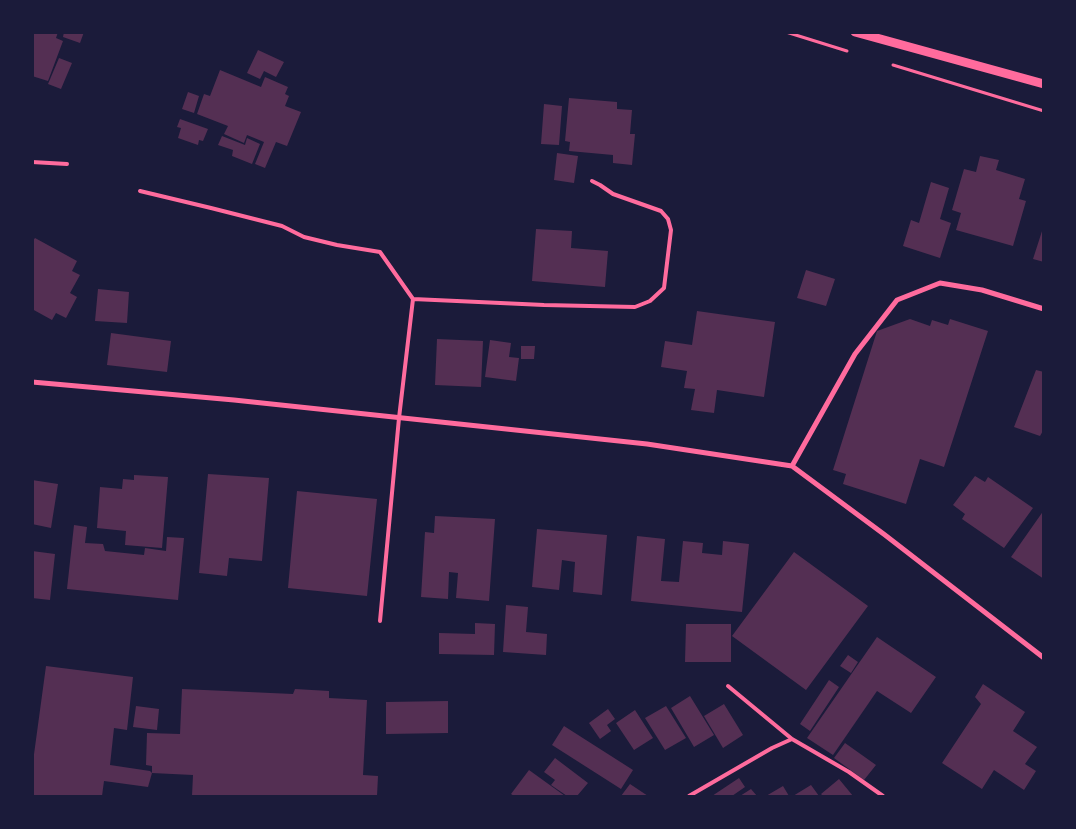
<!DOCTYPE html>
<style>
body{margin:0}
#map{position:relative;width:1076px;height:829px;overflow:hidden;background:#1b1b3a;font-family:"Alegreya Sans",sans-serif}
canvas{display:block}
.frame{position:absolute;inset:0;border:34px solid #1b1b3a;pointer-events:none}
</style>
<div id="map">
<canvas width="1076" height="829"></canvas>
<div class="frame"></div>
</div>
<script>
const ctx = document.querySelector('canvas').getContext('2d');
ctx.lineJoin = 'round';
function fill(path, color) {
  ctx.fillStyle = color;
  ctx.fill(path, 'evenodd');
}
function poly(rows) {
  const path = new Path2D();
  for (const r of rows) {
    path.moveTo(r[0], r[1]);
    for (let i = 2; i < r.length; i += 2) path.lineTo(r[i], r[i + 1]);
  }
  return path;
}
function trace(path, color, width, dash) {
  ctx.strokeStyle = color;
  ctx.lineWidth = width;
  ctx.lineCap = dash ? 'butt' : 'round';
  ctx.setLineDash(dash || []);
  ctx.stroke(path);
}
fill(poly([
 [32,32,58,32,56,38,63,41,48,81,32,76],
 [64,32,84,32,80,43,63,37],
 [258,50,284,62,276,77,264,71,260,79,247,73],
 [59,58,72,63,61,89,48,84],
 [220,70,261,87,265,77,288,87,285,94,289,96,285,106,301,112,287,146,276,142,265,168,255,164,264,142,247,135,244,143,224,134,228,126,197,114,204,94,210,96],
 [188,92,199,96,194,113,182,109],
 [569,98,617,102,617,109,632,110,630,134,635,134,632,165,613,163,613,155,569,151,570,142,565,141],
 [544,104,562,106,559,145,541,144],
 [180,119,208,129,203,141,199,140,198,145,178,138,181,128,177,127],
 [222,136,245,145,247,138,260,144,252,164,232,156,233,150,218,145],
 [557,153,578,156,574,183,554,180],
 [980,156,999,160,996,170,1025,179,1019,199,1026,201,1013,246,956,230,961,213,952,210,964,169,976,172],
 [931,182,949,188,940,219,951,223,940,258,903,246,911,220,919,223],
 [1043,228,1044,228,1044,262,1033,259],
 [536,229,572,231,571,248,608,251,605,287,532,281],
 [35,238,77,261,72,271,80,275,70,293,77,297,66,318,56,313,52,320,32,309,32,242],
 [806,270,835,279,826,306,797,298],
 [98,289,129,292,127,323,95,321],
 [697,311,775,322,764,397,717,390,714,413,691,410,695,389,684,388,687,371,661,367,665,341,692,345],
 [910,319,930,326,932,320,948,325,950,319,988,331,944,467,920,459,906,504,843,484,846,474,833,470,877,331],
 [111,333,171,341,167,372,107,365],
 [437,339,483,341,481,387,435,385],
 [490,340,511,343,509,357,519,358,516,381,485,377],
 [521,346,535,346,534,359,521,359],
 [1036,370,1044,372,1044,429,1040,436,1014,427],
 [208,474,269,478,262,561,229,558,227,576,199,573],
 [134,475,168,477,162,548,125,545,126,531,97,528,100,487,122,489,123,479,134,480],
 [975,476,985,482,988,477,1033,508,1004,548,962,519,965,514,953,505],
 [32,480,58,484,51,528,32,524],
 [297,491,377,499,367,596,288,588],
 [1044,510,1044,579,1011,557],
 [435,516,495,519,489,601,456,598,458,573,449,572,448,599,421,597,425,532,434,533],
 [74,525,87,527,85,543,103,544,105,551,144,555,145,548,166,551,167,537,184,538,178,600,67,589],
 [537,529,607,535,602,595,573,592,575,562,562,560,559,590,532,587],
 [637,536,665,539,661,581,679,582,683,541,703,543,702,553,722,555,723,541,749,544,742,612,631,601],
 [32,551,55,554,50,600,32,598],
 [794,552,868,606,806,690,732,636],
 [506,605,528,607,526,632,547,634,546,655,503,652],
 [475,623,495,624,494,655,439,654,439,633,475,634],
 [686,624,731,624,731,662,685,662],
 [877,637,936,677,911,713,877,691,833,755,807,738],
 [848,655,858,662,851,673,840,666],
 [46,666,133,677,127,730,114,728,110,765,150,771,152,773,148,787,104,781,102,796,32,796,32,769],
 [829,680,839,687,810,731,800,724],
 [983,684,1025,712,1013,731,1037,747,1025,764,1036,771,1024,790,994,770,982,789,942,763,981,704,975,697],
 [182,689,293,694,295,689,329,691,329,698,367,700,363,775,378,776,377,796,192,796,193,775,152,773,152,766,146,765,147,733,180,734],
 [690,696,714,735,694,747,671,708],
 [448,701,448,733,386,734,386,702],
 [724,704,743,735,723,748,704,716],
 [136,706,159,709,157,730,133,727],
 [666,706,686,738,665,750,645,718],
 [608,709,615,719,607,725,611,731,600,739,589,723],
 [635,710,653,738,634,750,616,723],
 [564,726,633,770,621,789,552,745],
 [845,743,876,765,864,780,834,758],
 [555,758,588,783,577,796,567,796,551,785,555,780,544,772],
 [529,770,565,796,514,796,511,794],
 [739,778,745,787,732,796,712,796],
 [839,779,853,796,823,796,821,794],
 [630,784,648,796,621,796],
 [811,785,819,796,793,796],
 [783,786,789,796,766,796],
 [751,789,757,796,740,796]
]), '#542f53');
trace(poly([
 [786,32,847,51],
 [893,65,1044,111]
]), '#ff6b9d', 3);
trace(poly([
 [32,162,67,164],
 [140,191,211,208,282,226,304,237,337,245,380,252,413,299,399,418,380,621],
 [413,299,544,305,635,307,650,301,664,288,671,230,668,219,661,211,613,194,600,185,592,181],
 [728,686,792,739,849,772,883,796],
 [689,796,772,748,792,739]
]), '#ff6b9d', 4);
trace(poly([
 [32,382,234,400,647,444,792,466,885,535,1044,658],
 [792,466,855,354,897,300,940,283,982,290,1044,309]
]), '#ff6b9d', 5);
trace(poly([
 [855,32,1044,84]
]), '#ff6b9d', 9);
</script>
